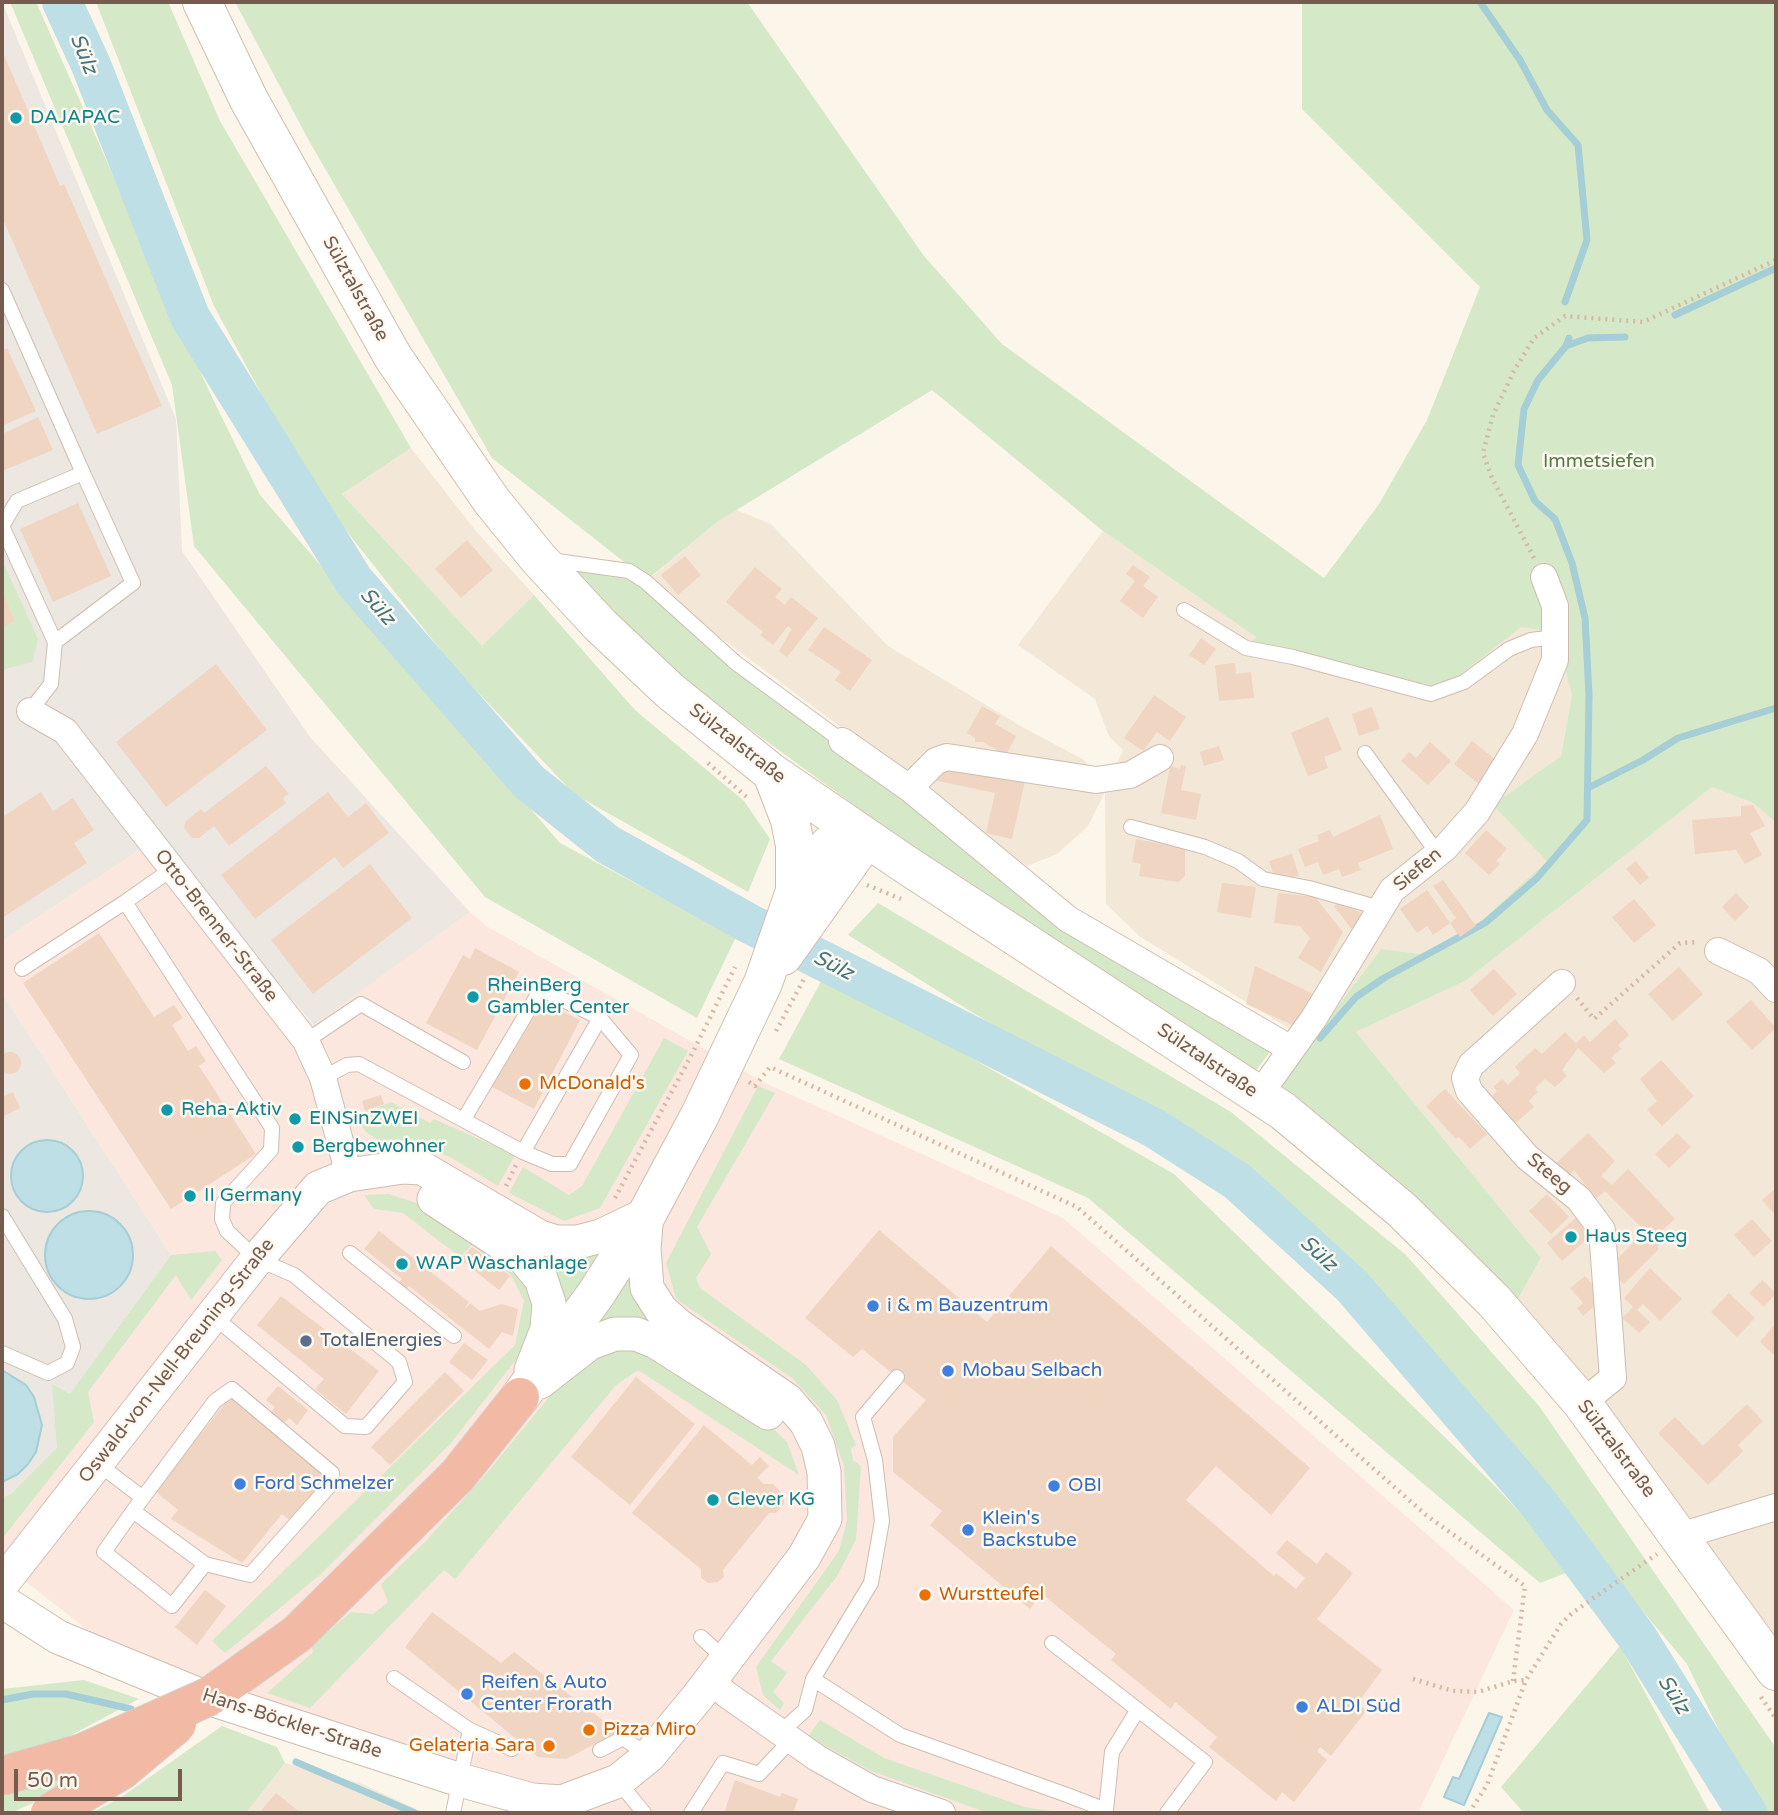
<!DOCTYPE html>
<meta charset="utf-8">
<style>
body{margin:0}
#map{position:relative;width:1778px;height:1815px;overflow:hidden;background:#fcf5e9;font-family:"Varela Round",sans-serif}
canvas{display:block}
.frame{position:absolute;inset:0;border:4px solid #755c4e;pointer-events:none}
.scale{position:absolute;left:14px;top:1769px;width:168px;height:32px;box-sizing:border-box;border:4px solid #755c4e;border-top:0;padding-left:9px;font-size:21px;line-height:24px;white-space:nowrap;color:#755c4e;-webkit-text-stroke:5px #fef9f0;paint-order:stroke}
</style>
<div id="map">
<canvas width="1778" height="1815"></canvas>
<div class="frame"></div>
<div class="scale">50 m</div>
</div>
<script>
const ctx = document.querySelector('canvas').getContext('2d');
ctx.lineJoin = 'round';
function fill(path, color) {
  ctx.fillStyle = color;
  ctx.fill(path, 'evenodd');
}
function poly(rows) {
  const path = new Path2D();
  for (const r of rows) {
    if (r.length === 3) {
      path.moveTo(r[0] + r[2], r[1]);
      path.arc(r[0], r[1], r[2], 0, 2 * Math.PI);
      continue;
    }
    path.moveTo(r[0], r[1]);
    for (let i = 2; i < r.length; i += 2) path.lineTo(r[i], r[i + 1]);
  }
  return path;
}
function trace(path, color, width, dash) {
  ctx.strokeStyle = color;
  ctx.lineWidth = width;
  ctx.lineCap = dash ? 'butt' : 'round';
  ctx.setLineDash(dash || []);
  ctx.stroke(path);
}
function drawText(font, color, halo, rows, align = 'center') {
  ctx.font = font + ' "Varela Round",sans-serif';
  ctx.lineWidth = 5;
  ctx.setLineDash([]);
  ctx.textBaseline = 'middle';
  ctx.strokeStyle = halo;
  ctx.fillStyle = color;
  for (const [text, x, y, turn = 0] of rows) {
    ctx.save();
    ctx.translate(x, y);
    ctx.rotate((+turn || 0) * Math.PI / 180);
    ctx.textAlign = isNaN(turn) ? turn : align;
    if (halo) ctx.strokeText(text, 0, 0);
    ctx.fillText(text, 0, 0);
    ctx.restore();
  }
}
fill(poly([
 [411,448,475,530,534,595,482,647,342,494],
 [736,510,771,524,888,646,1024,728,1084,760,1105,789,1123,750,1109,736,1095,699,1018,645,1103,531,1275,650,1592,578,1561,756,1494,805,1548,860,1463,937,1421,954,1381,949,1311,1042,1139,936,1106,904,1105,792,1088,826,1057,854,1027,866,646,582,717,522],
 [1712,787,1755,804,1776,822,1776,1650,1518,1299,1541,1258,1356,1032,1465,981],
 [285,1763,360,1783,425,1813,246,1813]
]), '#f3e7d8');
fill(poly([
 [138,851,172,859,313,1025,470,912,486,926,765,1083,1063,1218,1514,1610,1418,1813,512,1813,501,1781,179,1676,94,1635,2,1563,2,1539,76,1444,70,1395,171,1255,2,993,2,941]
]), '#fbe7de');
fill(poly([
 [2,2,176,419,182,551,310,737,470,912,314,1025,172,859,138,851,2,941],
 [2,993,171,1255,70,1395,76,1444,2,1539]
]), '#ede7e2');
fill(poly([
 [10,2,36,2,208,389,260,495,560,843,736,937,697,1018,485,897,194,546,172,385],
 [96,2,168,2,220,121,411,448,342,494,482,646,534,595,635,710,744,801,770,839,748,892,574,794,454,667,311,486,214,306],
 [235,2,747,2,924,256,1002,344,1324,578,1379,504,1427,420,1480,287,1302,109,1302,2,1776,2,1776,822,1753,803,1712,787,1465,981,1356,1032,1541,1258,1518,1299,1279,1089,1311,1042,1381,949,1421,954,1463,937,1547,861,1493,805,1561,756,1572,694,1555,632,1521,627,1443,688,1251,643,1256,637,1103,531,932,390,717,522,647,580,492,458,308,139],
 [2,560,38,639,32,662,2,670],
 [571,569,627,573,1057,920,1277,1042,1255,1072,965,886,684,681],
 [878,903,1231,1112,1406,1255,1539,1406,1776,1748,1776,1813,1759,1813,1687,1664,1529,1475,1336,1266,1136,1114,848,935],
 [825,974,1174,1174,1495,1486,1574,1570,1540,1583,1088,1198,779,1059],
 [664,1038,688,1051,600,1208,564,1221,509,1193,523,1167,569,1195,582,1186],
 [758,1086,775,1093,697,1227,711,1254,696,1278,700,1288,806,1365,837,1400,856,1445,851,1449,853,1460,861,1466,856,1540,837,1576,771,1661,787,1673,773,1692,784,1703,780,1710,763,1695,756,1667,839,1551,847,1520,844,1466,826,1415,792,1378,676,1299,666,1263],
 [391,1102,430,1123,434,1119,515,1155,498,1186,450,1157,417,1146,378,1140,366,1132,358,1120,365,1112],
 [416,1175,521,1235,611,1239,554,1329,555,1316,450,1198,414,1184],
 [389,1194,423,1205,514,1260,536,1296,539,1330,451,1443,321,1574,225,1653,212,1641,515,1345,524,1301,511,1275,472,1245,460,1257,403,1213,374,1209,364,1195],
 [215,1251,222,1260,191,1300,176,1275,88,1392,94,1422,2,1539,2,1498,11,1494,57,1448,52,1384,70,1394,171,1255],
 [633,1262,777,1412,660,1336,587,1336],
 [637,1343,763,1419,787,1442,799,1475,638,1370,616,1385,455,1579,444,1570,310,1708,267,1693,313,1652,311,1646,351,1612,373,1614,388,1602,381,1584,424,1543,486,1474,577,1363],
 [1620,1646,1710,1813,1524,1813,1501,1787],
 [84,1680,139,1699,60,1741,2,1756,2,1689],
 [820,1720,884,1758,1025,1807,1064,1813,988,1813,871,1771,808,1736],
 [222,1726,277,1747,285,1763,246,1813,91,1813,120,1798],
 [73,1768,83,1780,11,1813,2,1813,2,1793]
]), '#d5e9c8');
const water = poly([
 [47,1176,36],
 [89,1255,44],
 [2,1370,26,1385,34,1397,42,1425,36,1452,28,1464,18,1474,2,1482,2,1370],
 [1489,1713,1502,1717,1464,1805,1444,1797,1453,1777,1459,1779,1489,1713]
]);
fill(water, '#bedfe5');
trace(water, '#a5ced6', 2);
trace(poly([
 [1480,2,1520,60,1547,110,1578,145,1587,240,1565,302],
 [1675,315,1776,268],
 [1566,346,1588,338,1625,337],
 [1588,788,1643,760,1678,738,1776,708],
 [1320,1038,1356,997,1384,978,1485,923,1537,878,1587,820,1589,695,1585,618,1572,563,1555,519,1535,501,1518,465,1524,409,1538,380,1566,346,1569,338],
 [2,1700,33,1694,66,1694,131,1709],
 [296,1762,415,1813]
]), '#a5ced6', 7);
trace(poly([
 [62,2,91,65,190,317,354,581,529,782,607,844,748,923,1154,1128,1237,1181,1352,1286,1539,1504,1637,1637,1747,1813]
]), '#bedfe5', 40);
fill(poly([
 [2,50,60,186,64,184,162,406,97,434,2,217],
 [7,348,36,411,2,426,2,351],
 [38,417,53,450,2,471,2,434],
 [78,503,111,576,53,602,20,529],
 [467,540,493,570,461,598,435,569],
 [685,556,701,575,678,595,661,575],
 [1133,565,1150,577,1143,586,1158,597,1143,618,1120,601,1135,581,1126,574],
 [755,567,782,589,775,597,785,605,791,597,818,618,787,657,779,651,792,629,788,626,773,645,760,635,763,632,726,602],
 [2,591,15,621,2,627],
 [824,627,872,660,850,691,835,680,841,672,808,650],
 [1201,638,1216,649,1204,665,1189,655],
 [1235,663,1236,674,1251,672,1254,698,1219,701,1215,665],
 [216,664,267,730,166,807,116,742],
 [1154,695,1186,717,1170,741,1157,732,1143,751,1124,738],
 [982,706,1000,716,995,724,1016,736,1006,755,983,742,975,742,975,738,967,733],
 [1372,707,1380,729,1359,736,1352,714],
 [1328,717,1342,750,1324,757,1328,768,1308,776,1291,733],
 [1472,741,1499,762,1480,785,1454,764],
 [1430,742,1451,761,1428,785,1401,761,1409,752,1416,758],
 [1219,746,1224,760,1204,766,1200,752],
 [1181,765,1186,766,1181,790,1201,794,1196,820,1161,813,1170,766,1180,769],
 [266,766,289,794,283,798,286,803,229,846,214,826,199,838,192,838,184,828,185,822,201,809,204,813],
 [960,766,1025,781,1012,839,986,833,995,793,933,780,939,771],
 [41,792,53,811,73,798,94,830,74,843,87,863,2,918,2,817],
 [328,792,348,817,366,803,389,833,343,868,335,857,255,919,221,875],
 [1753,805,1765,826,1750,833,1762,855,1745,864,1736,850,1695,854,1692,820,1741,816,1741,806],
 [1380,815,1393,849,1358,863,1361,870,1342,877,1339,869,1323,875,1318,862,1305,867,1298,849,1319,841,1317,835,1330,830,1333,837],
 [1486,830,1507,849,1496,861,1500,864,1489,875,1465,853],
 [1136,839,1185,848,1185,876,1178,882,1139,876,1141,864,1132,862],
 [1292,854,1299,876,1275,879,1269,861],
 [1636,861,1649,878,1640,885,1626,869],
 [370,864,412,918,313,994,271,940],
 [1443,880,1476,926,1460,937,1450,923,1456,918,1433,886],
 [1222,883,1256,887,1251,918,1217,912],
 [1427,890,1450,923,1433,935,1427,926,1417,933,1400,909],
 [1278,893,1315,897,1343,932,1321,972,1298,958,1310,938,1300,926,1274,923],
 [1736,893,1749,907,1735,921,1722,907],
 [1634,899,1656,925,1634,943,1612,917],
 [1338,903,1366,915,1353,931,1334,906],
 [99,933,154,1017,174,1005,183,1018,172,1025,188,1051,196,1046,206,1061,199,1066,256,1154,171,1209,23,983],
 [475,948,519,972,477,1050,426,1023,463,955,470,959],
 [1255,966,1313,994,1297,1027,1246,1004],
 [1679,967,1703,994,1673,1021,1648,994],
 [1494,969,1517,994,1493,1016,1470,990],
 [1751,1000,1776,1028,1752,1050,1726,1022],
 [543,1002,580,1020,534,1109,492,1087],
 [1615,1019,1629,1035,1618,1045,1621,1049,1611,1058,1616,1063,1604,1073,1578,1048,1562,1070,1567,1076,1555,1087,1545,1079,1535,1088,1538,1092,1529,1101,1534,1107,1512,1126,1488,1099,1497,1091,1493,1087,1502,1079,1508,1085,1520,1073,1515,1067,1535,1048,1542,1054,1565,1032,1576,1043,1584,1035,1590,1042],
 [10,1063,11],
 [1661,1060,1694,1096,1662,1126,1647,1110,1657,1101,1640,1079],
 [1445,1089,1487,1134,1470,1149,1459,1137,1456,1139,1426,1106],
 [13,1092,20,1108,2,1117,2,1097],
 [381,1095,384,1104,365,1111,362,1101],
 [1588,1133,1615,1161,1601,1176,1612,1185,1628,1169,1675,1219,1657,1235,1663,1241,1657,1247,1659,1249,1624,1284,1619,1280,1617,1259,1645,1231,1605,1191,1596,1199,1574,1170,1566,1179,1553,1166],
 [1677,1133,1691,1147,1669,1168,1655,1154],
 [1776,1188,1776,1216,1762,1200],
 [1547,1194,1569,1217,1551,1234,1529,1211],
 [1580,1214,1596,1231,1562,1261,1547,1243],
 [1752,1219,1772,1241,1754,1257,1734,1235],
 [879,1230,987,1322,1051,1246,1310,1468,1271,1515,1216,1466,1186,1500,1274,1576,1276,1573,1296,1589,1305,1578,1276,1553,1287,1540,1317,1564,1326,1552,1353,1573,1317,1619,1382,1670,1357,1704,1367,1710,1331,1756,1320,1747,1317,1751,1327,1760,1294,1802,1282,1792,1276,1801,1209,1747,1217,1737,1175,1702,1171,1709,1111,1660,1116,1654,1042,1594,1030,1609,930,1525,942,1511,893,1472,893,1437,926,1400,862,1349,853,1357,805,1318],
 [379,1231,469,1302,464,1310,470,1303,480,1311,502,1304,518,1309,513,1336,502,1332,489,1349,409,1286,406,1289,398,1283,402,1279,364,1249],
 [472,1247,510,1276,499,1290,461,1260],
 [1650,1268,1682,1299,1660,1321,1643,1304,1637,1310,1650,1322,1639,1333,1622,1318,1633,1307,1624,1298],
 [1585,1276,1598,1290,1592,1296,1598,1303,1583,1316,1577,1308,1583,1303,1570,1288],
 [1762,1280,1776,1293,1764,1307,1749,1293],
 [1729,1293,1755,1318,1737,1337,1711,1312],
 [281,1296,379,1371,346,1414,315,1389,324,1379,257,1325],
 [1776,1323,1776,1357,1760,1342],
 [464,1343,488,1360,472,1380,449,1362],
 [445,1372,464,1391,390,1465,371,1447],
 [636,1377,695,1424,630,1505,571,1457],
 [278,1386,308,1410,297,1425,289,1418,284,1423,271,1412,275,1407,266,1400],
 [231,1396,326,1478,291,1521,282,1514,242,1563,171,1519,178,1510,155,1491],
 [1747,1404,1763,1421,1738,1445,1743,1451,1708,1485,1658,1433,1675,1417,1703,1446],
 [704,1425,752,1465,760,1457,769,1466,757,1478,764,1484,773,1484,784,1495,784,1504,776,1513,769,1513,723,1570,724,1577,718,1582,708,1583,701,1578,701,1569,632,1513],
 [205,1590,226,1606,197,1645,175,1627],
 [432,1612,501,1663,514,1652,618,1732,566,1759,538,1757,405,1647],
 [735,1780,780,1797,782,1793,798,1799,793,1813,724,1813],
 [276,1793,301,1813,259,1813]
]), '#f0d5c2');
const service = poly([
 [2,290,83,473],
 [550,560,629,571,646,582,736,663,842,741],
 [1184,610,1246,648,1293,657,1431,694,1464,682,1509,649,1531,640,1555,637],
 [30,711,51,684,55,642,133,583,83,473,17,501,2,526,55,642],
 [1365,753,1438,854],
 [1131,827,1205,847,1238,861,1263,879,1309,888,1380,908],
 [172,869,125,902,272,1128,271,1150,223,1203,222,1219,227,1231,257,1259,294,1275,399,1362,405,1382,366,1427,345,1426,213,1316],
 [22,969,125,902],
 [306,1041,361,1004,463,1062],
 [323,1078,347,1065,359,1064,523,1152,552,1164,570,1164,631,1055,600,1018,541,989,464,1119],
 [523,1152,600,1018],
 [2,1216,65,1319,73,1347,67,1363,48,1373,2,1353],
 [350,1253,454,1336],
 [97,1463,143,1498],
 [133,1511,205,1564,172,1606,104,1552,133,1511,215,1401,232,1389,332,1473,333,1482,250,1575,205,1564],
 [701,1637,726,1660],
 [1052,1643,1205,1762,1167,1813],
 [394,1678,470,1730,512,1749],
 [813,1679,900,1735,1067,1795,1106,1810,1106,1813],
 [781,1732,805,1710,813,1679,871,1583,882,1521,875,1460,863,1417,897,1377],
 [600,1750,623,1738,649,1756],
 [618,1781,644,1813],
 [1106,1810,1112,1752,1137,1711],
 [453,1813,470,1730],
 [691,1813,723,1763,759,1774,792,1739]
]);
const minor = poly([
 [30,711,65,731,306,1041,323,1078,349,1175],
 [842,741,909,788,1068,919,1291,1049],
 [909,788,936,761,947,757,1096,780,1130,775,1160,758],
 [1718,951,1759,971,1776,989],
 [1562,983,1471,1065,1465,1078,1469,1091,1527,1157,1579,1199,1602,1230,1613,1378,1582,1403],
 [1259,1095,1314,1018,1392,890,1445,848,1477,812,1525,734,1555,660,1555,606,1544,577],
 [1680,1536,1776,1507],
 [711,1680,726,1694,817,1758,872,1789,942,1813]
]);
const tertiary = poly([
 [434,1199,524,1258,541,1279,549,1303,547,1329,531,1370],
 [540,1382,590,1343,615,1334,636,1334,656,1342,768,1413],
 [2,1584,257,1259,318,1188,349,1175,403,1167,422,1168,540,1237,556,1242,578,1242,601,1236,647,1214],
 [2,1601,58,1637,202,1696,460,1780,532,1800,562,1802,618,1781,649,1756,700,1694,804,1557,825,1519,824,1472,818,1446,806,1422,787,1400,679,1326,661,1310,647,1288,644,1248,647,1214]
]);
const secondary = poly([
 [202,2,249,100,393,357,491,500,538,558,600,625,670,691,772,773,905,864,1283,1111,1402,1210,1494,1301,1582,1403,1776,1671],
 [772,773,790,820,795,845,795,891],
 [783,956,867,838],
 [520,1397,596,1294,647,1214,700,1115,763,983,795,891,807,869,831,843,858,832]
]);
const motorway = poly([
 [210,1696,297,1634,458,1475,520,1397]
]);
trace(service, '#cdbdb0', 16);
trace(minor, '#cdbdb0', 28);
trace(tertiary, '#cdbdb0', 35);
trace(secondary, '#d0bdad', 40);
trace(motorway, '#d8d1cd', 40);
trace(poly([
 [1534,558,1492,478,1483,453,1493,415,1514,371,1534,338,1565,316,1643,322,1776,260],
 [708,763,749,799],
 [867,885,901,899],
 [1577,998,1594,1019,1680,943,1697,942],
 [776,1031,805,977],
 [749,1082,755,1086,770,1067,1077,1207,1426,1515,1525,1586,1513,1681],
 [506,1186,516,1165],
 [615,1198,694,1050,735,967],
 [1413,1679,1453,1691,1478,1692,1513,1681,1526,1680],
 [1761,1697,1776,1719],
 [1469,1813,1487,1785,1526,1680,1561,1624,1572,1613,1657,1554]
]), '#d5b8a5', 4.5, [2, 5]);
trace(service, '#fff', 14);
trace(minor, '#fff', 26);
trace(tertiary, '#fff', 33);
trace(secondary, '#fff', 38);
trace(motorway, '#f2b9a4', 38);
const motorwayBridge = poly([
 [2,1776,82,1753,210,1696],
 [50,1813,122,1770,177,1724]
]);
trace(motorwayBridge, '#d8d1cd', 40, []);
trace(motorwayBridge, '#f2b9a4', 38);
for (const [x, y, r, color] of [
 [16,118,7,"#0f9aa8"],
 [473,997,7,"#0f9aa8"],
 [525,1084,7,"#e8710a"],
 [167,1110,7,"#0f9aa8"],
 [295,1119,7,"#0f9aa8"],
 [298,1147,7,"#0f9aa8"],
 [190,1196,7,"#0f9aa8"],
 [1571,1237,7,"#0f9aa8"],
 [402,1264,7,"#0f9aa8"],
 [873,1306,7,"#3f7fe0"],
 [306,1341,7,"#5c6f8a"],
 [948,1371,7,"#3f7fe0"],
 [240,1484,7,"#3f7fe0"],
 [1054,1486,7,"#3f7fe0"],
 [713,1500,7,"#0f9aa8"],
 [968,1530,7,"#3f7fe0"],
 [925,1595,7,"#e8710a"],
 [467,1694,7,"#3f7fe0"],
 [1302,1707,7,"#3f7fe0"],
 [589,1730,7,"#e8710a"],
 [549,1746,7,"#e8710a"]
]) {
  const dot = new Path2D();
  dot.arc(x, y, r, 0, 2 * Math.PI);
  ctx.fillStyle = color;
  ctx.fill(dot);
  trace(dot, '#fef9f0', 2.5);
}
drawText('19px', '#0d838f', '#fef9f0', [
 ["DAJAPAC",30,118],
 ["RheinBerg",487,986],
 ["Gambler Center",487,1008],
 ["Reha-Aktiv",181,1110],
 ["EINSinZWEI",309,1119],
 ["Bergbewohner",312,1147],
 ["II Germany",204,1196],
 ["Haus Steeg",1585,1237],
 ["WAP Waschanlage",416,1264],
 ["Clever KG",727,1500]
], 'left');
drawText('19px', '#755c4e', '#fef9f0', [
 ["Sülztalstraße",355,289,61],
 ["Sülztalstraße",737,744,38],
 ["Siefen",1418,870,-40],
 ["Otto-Brenner-Straße",216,926,52],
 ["Sülztalstraße",1207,1061,34],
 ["Steeg",1549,1174,40],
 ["Oswald-von-Nell-Breuning-Straße",177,1361,-52],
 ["Sülztalstraße",1616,1449,53],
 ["Hans-Böckler-Straße",292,1724,18]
]);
drawText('19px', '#557a46', '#fef9f0', [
 ["Immetsiefen",1599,462]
]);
drawText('19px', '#c56008', '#fef9f0', [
 ["McDonald's",539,1084],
 ["Wurstteufel",939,1595],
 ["Pizza Miro",603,1730],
 ["Gelateria Sara",535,1746,"right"]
], 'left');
drawText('19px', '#366cbe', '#fef9f0', [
 ["i & m Bauzentrum",887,1306],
 ["Mobau Selbach",962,1371],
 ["Ford Schmelzer",254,1484],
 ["OBI",1068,1486],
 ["Klein's",982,1519],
 ["Backstube",982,1541],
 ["Reifen & Auto",481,1683],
 ["Center Frorath",481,1705],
 ["ALDI Süd",1316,1707]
], 'left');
drawText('19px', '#4e5e75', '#fef9f0', [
 ["TotalEnergies",320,1341]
], 'left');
drawText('italic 21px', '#457680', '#fef9f0', [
 ["Sülz",83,54,68],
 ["Sülz",377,607,49],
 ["Sülz",833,966,27],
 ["Sülz",1318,1254,42],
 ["Sülz",1673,1695,58]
]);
</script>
